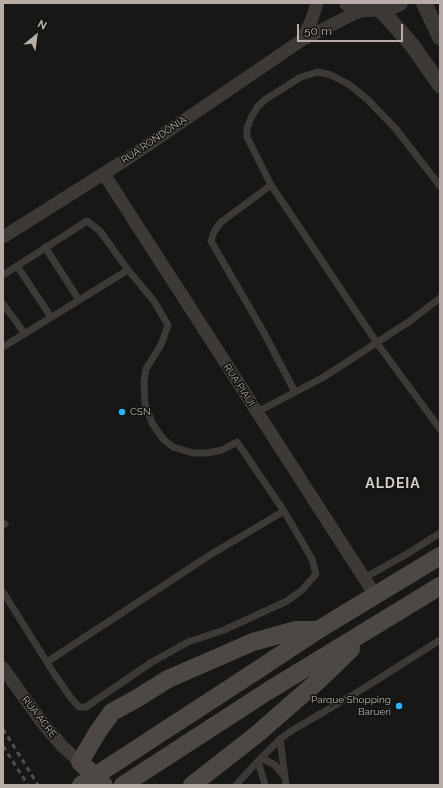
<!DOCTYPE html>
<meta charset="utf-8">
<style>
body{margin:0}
#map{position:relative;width:443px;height:788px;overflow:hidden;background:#171715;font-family:Raleway,sans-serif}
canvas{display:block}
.frame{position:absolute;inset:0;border:4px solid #b8ada6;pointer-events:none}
.north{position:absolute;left:16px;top:16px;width:40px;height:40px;-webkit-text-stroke:3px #121210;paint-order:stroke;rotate:29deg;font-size:11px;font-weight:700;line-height:16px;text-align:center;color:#b8ada6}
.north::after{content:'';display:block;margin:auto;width:14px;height:18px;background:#b8ada6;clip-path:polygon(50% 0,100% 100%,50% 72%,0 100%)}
.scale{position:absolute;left:297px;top:24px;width:106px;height:18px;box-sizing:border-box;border:2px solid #b8ada6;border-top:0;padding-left:5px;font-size:12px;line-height:14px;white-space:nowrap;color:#b8ada6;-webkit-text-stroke:3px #121210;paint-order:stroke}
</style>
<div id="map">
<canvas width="443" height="788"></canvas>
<div class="frame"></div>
<div class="north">N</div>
<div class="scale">50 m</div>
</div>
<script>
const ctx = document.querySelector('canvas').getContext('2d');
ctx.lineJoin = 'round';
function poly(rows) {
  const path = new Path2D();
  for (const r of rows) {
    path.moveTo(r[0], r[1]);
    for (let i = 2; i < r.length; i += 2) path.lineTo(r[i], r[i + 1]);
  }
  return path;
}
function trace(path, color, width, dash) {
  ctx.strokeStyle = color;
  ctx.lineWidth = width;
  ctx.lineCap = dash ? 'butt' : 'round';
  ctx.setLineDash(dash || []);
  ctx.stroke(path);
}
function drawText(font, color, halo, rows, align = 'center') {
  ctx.font = font + ' Raleway,sans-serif';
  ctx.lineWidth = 3;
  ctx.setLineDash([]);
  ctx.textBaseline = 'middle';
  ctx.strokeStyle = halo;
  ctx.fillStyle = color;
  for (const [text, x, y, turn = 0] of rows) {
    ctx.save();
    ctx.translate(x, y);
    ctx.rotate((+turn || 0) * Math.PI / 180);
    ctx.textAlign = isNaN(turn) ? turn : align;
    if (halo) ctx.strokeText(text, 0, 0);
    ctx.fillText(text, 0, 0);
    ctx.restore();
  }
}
trace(poly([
 [271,185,220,223,214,232,211,241,263,331,295,392],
 [440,186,396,129,368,100,350,85,331,75,318,72,301,77,266,99,258,106,251,118,247,128,247,137,271,185,377,343,440,429],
 [45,247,79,300],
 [17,266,51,317],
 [3,275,87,221,100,231,128,270,154,301,168,325,161,345,146,369,144,381,145,404,152,423,163,439,173,447,193,453,207,453,222,450,237,442,284,511,312,559,316,574,302,590,287,601,224,630,188,642,152,662,86,707,79,707,71,698,55,675,3,592],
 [3,304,25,334],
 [3,347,128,270],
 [257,412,322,378,347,362,410,321,440,298],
 [3,525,5,524],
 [364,578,407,554,440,533],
 [47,662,210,555,284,511],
 [280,739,286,785],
 [261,758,275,765,284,776],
 [258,761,265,785],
 [236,785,258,761,280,739,291,731,361,690,440,640]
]), '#3d3936', 7);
trace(poly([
 [302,40,312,19,317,3],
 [104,174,375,595],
 [3,237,133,155,302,40,355,13,368,9],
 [3,668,41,721,62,746,80,762]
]), '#3d3936', 13);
trace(poly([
 [347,3,368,9,388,8,400,3],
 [424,3,440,37],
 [380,9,412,45,440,85]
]), '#3d3936', 16);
trace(poly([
 [253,673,318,630,440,556],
 [104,785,80,762,97,733,112,712,136,699,168,679,253,642,296,630,318,630],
 [123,785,268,691,440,586],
 [192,785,256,735,318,681,351,649]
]), '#4d4844', 18);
trace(poly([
 [3,729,38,785],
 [3,746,28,785]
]), '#524d49', 3, [5, 4]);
trace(poly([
 [81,785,253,673]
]), '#4d4844', 18);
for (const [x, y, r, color] of [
 [122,412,4,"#27b5fe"],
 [399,706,4,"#27b5fe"]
]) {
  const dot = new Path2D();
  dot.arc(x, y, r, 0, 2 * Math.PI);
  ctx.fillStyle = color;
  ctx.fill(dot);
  trace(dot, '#121210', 1.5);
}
drawText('10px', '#b8ada6', '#121210', [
 ["RUA RONDÔNIA",154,140,-34],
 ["RUA PIAUÍ",239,385,57],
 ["RUA ACRE",39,717,52]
]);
drawText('10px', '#b8ada6', '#121210', [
 ["CSN",130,412],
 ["Parque Shopping",391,700,"right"],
 ["Barueri",391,712,"right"]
], 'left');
ctx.letterSpacing = '1px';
drawText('bold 14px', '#d4cdc8', '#121210', [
 ["ALDEIA",393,484]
]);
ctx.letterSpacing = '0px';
</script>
